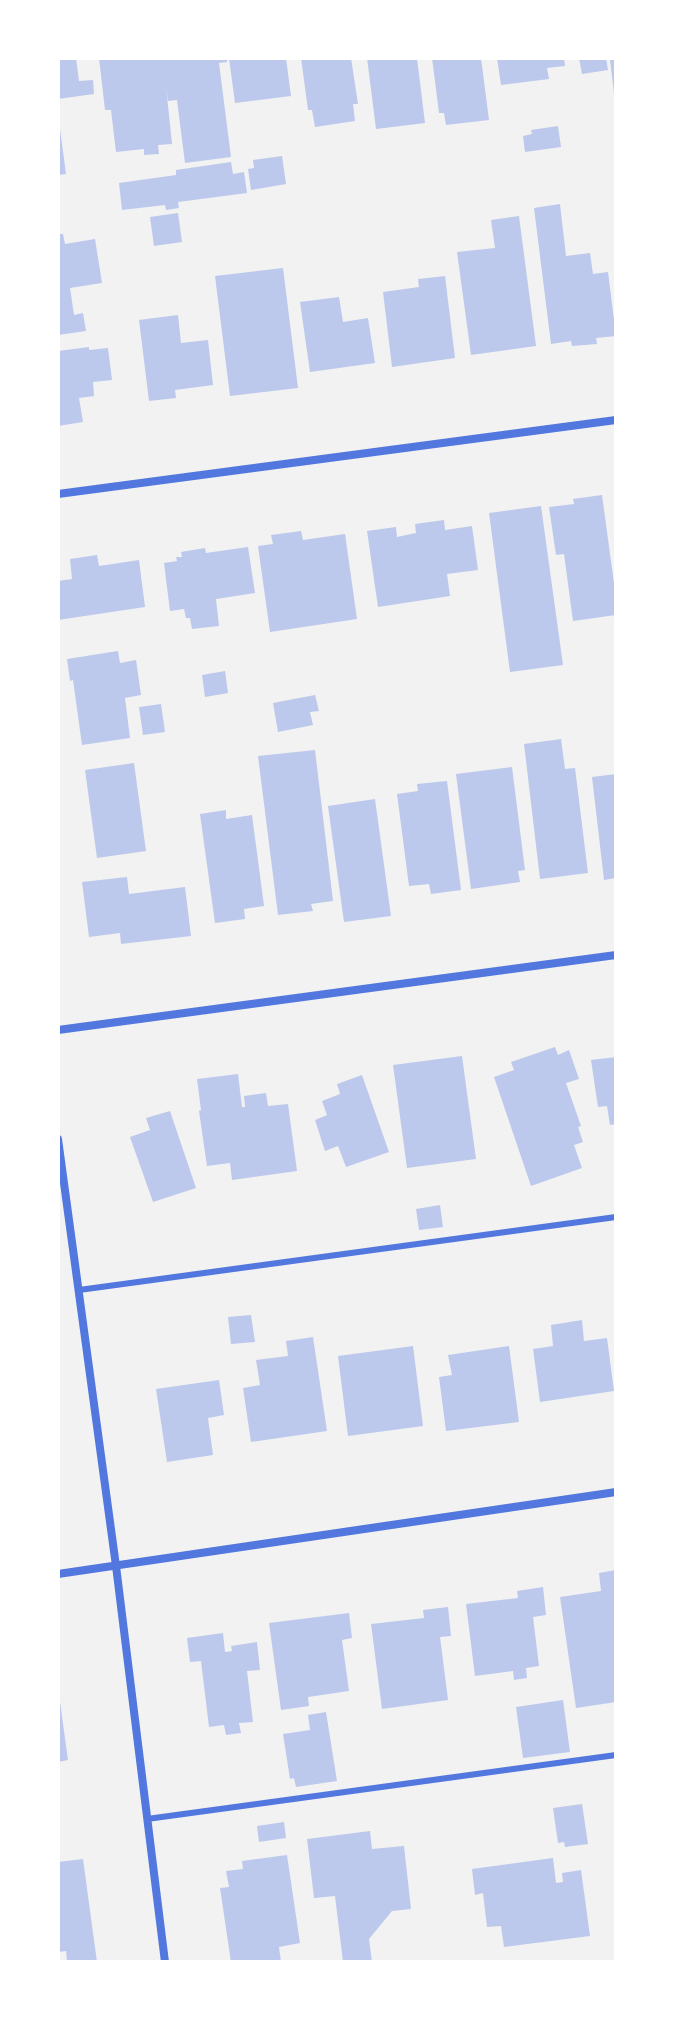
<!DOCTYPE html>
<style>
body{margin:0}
#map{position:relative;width:674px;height:2020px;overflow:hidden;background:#f2f2f2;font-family:"Noto Sans",sans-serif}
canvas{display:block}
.frame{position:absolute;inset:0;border:60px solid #fff;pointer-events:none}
</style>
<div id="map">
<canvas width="674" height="2020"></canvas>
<div class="frame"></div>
</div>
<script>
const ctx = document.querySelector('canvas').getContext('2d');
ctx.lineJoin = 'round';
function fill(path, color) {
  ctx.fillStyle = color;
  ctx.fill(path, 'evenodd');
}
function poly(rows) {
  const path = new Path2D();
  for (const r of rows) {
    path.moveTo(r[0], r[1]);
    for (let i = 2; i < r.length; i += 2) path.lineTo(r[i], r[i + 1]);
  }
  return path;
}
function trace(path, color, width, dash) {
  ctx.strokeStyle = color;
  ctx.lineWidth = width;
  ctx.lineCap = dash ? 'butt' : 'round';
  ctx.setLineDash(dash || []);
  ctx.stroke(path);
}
fill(poly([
 [58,58,76,58,79,81,93,80,94,94,58,99],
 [99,58,227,58,227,62,219,63,231,157,185,163,177,100,168,101,166,86,172,144,158,145,159,154,144,155,144,149,116,152,111,110,105,110],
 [229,58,286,58,291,96,235,103],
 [301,58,351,58,358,104,353,104,355,121,315,127,312,110,308,110],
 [367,58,417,58,425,123,376,129],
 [432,58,481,58,489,120,446,125,444,113,439,113],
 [497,58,564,58,565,66,547,68,549,79,501,85],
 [579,58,606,58,608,70,582,74],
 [616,59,616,93,614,93,610,60],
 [558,126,561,147,525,152,523,136,532,134,531,130],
 [58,129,60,129,66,174,58,175],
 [282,156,286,184,251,190,248,169,254,168,253,160],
 [231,162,233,174,244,172,247,193,178,202,179,208,166,210,165,205,122,210,119,183,176,175,176,170],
 [560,204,566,256,590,253,593,274,608,272,616,336,596,338,597,344,572,346,571,341,551,344,534,208],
 [178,213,182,242,154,246,150,217],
 [519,216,536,346,471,355,457,252,495,248,491,220],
 [58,234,63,234,65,244,95,239,102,283,70,288,74,315,83,313,86,331,58,335],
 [283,268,298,388,230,396,215,276],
 [445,276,455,358,392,367,383,292,419,287,418,279],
 [339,297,343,322,368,318,375,363,310,372,300,302],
 [178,315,181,343,208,340,213,385,175,390,176,398,149,401,139,320],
 [89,347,89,350,108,348,112,380,93,382,94,396,79,398,83,422,58,426,58,351],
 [602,495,616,598,616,615,573,621,564,554,556,555,549,507,574,504,573,499],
 [541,506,563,665,510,672,489,513],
 [444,520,445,530,472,526,478,570,447,574,450,596,378,607,367,531,396,527,397,537,416,533,415,524],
 [301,531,303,540,345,534,357,619,270,632,258,546,273,544,271,535],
 [248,547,255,593,216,599,219,626,192,629,190,618,186,618,184,609,170,611,164,563,177,561,176,557,182,557,181,552,205,548,206,553],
 [97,555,99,566,139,560,145,607,58,620,58,581,72,579,70,559],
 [118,651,120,663,136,660,141,695,125,698,130,738,82,745,73,680,70,681,67,659],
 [225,671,228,693,205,697,202,675],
 [315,695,319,711,310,712,313,725,278,732,273,703],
 [161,704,165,732,143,735,139,707],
 [561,739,565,769,575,768,588,873,540,879,524,744],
 [315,750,333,901,311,904,313,911,278,915,258,756],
 [134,763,146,851,97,858,85,770],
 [512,767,525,870,518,871,520,882,471,889,456,774],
 [616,774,616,878,604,880,592,777],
 [447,781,461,890,431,894,429,884,409,886,397,794,418,791,417,784],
 [375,799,391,916,344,922,328,806],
 [226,810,226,819,252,815,264,906,244,909,245,919,215,923,200,814],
 [127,877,129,894,185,887,191,936,121,944,120,933,89,937,82,882],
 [555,1047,558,1055,569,1050,579,1079,566,1083,581,1126,578,1127,583,1142,574,1145,582,1168,531,1186,494,1077,514,1070,511,1062],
 [462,1056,476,1159,407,1168,393,1065],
 [616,1057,616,1124,610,1125,607,1106,598,1107,591,1060],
 [238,1074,242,1107,245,1107,244,1096,266,1093,268,1106,288,1104,297,1171,232,1180,230,1163,207,1166,199,1111,201,1110,197,1079],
 [362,1075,389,1152,346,1167,338,1146,325,1151,315,1120,327,1115,322,1101,340,1094,337,1084],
 [170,1111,196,1188,153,1202,130,1137,150,1130,146,1118],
 [440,1205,443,1227,419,1230,416,1209],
 [251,1315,255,1342,231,1344,228,1317],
 [582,1320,584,1341,607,1338,614,1391,540,1402,533,1349,553,1346,551,1325],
 [313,1337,327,1431,251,1442,243,1388,260,1385,256,1360,288,1356,286,1341],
 [413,1346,423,1426,348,1436,338,1356],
 [509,1346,519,1422,446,1431,439,1377,452,1375,448,1355],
 [219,1380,224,1415,208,1418,213,1455,167,1462,156,1389],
 [616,1570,616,1702,576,1708,560,1597,601,1591,599,1573],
 [543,1587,546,1615,533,1617,539,1666,526,1668,527,1678,514,1680,513,1671,475,1676,466,1604,518,1598,517,1591],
 [448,1607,451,1636,440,1637,448,1700,382,1709,371,1624,424,1618,423,1610],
 [349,1613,352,1638,342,1640,349,1691,308,1697,309,1706,281,1710,269,1623],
 [223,1633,225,1652,232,1651,231,1646,257,1642,260,1670,247,1671,253,1722,239,1723,241,1733,226,1735,224,1725,209,1727,201,1661,190,1662,187,1638],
 [563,1700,570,1752,523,1758,516,1707],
 [58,1702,60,1702,68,1760,58,1762],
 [326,1712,337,1781,296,1787,294,1778,290,1779,283,1734,310,1730,308,1715],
 [582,1804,588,1844,565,1847,564,1842,558,1843,553,1808],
 [284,1822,286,1838,259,1842,257,1826],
 [370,1831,372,1849,404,1846,411,1909,392,1911,369,1939,372,1962,343,1962,335,1896,314,1898,307,1839],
 [287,1855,300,1943,279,1947,281,1962,231,1962,220,1888,229,1887,226,1871,243,1869,242,1861],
 [553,1858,556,1883,563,1882,562,1873,581,1870,590,1936,504,1947,501,1926,487,1927,483,1893,475,1895,472,1869],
 [83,1859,97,1962,67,1962,66,1951,58,1952,58,1862]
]), '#bdc9ec');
trace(poly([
 [79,1290,616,1217],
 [147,1819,616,1755]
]), '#5277de', 6);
trace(poly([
 [58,494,616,420],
 [58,1030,616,955],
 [58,1139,116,1566,165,1962],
 [58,1574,616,1492]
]), '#5277de', 8);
</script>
